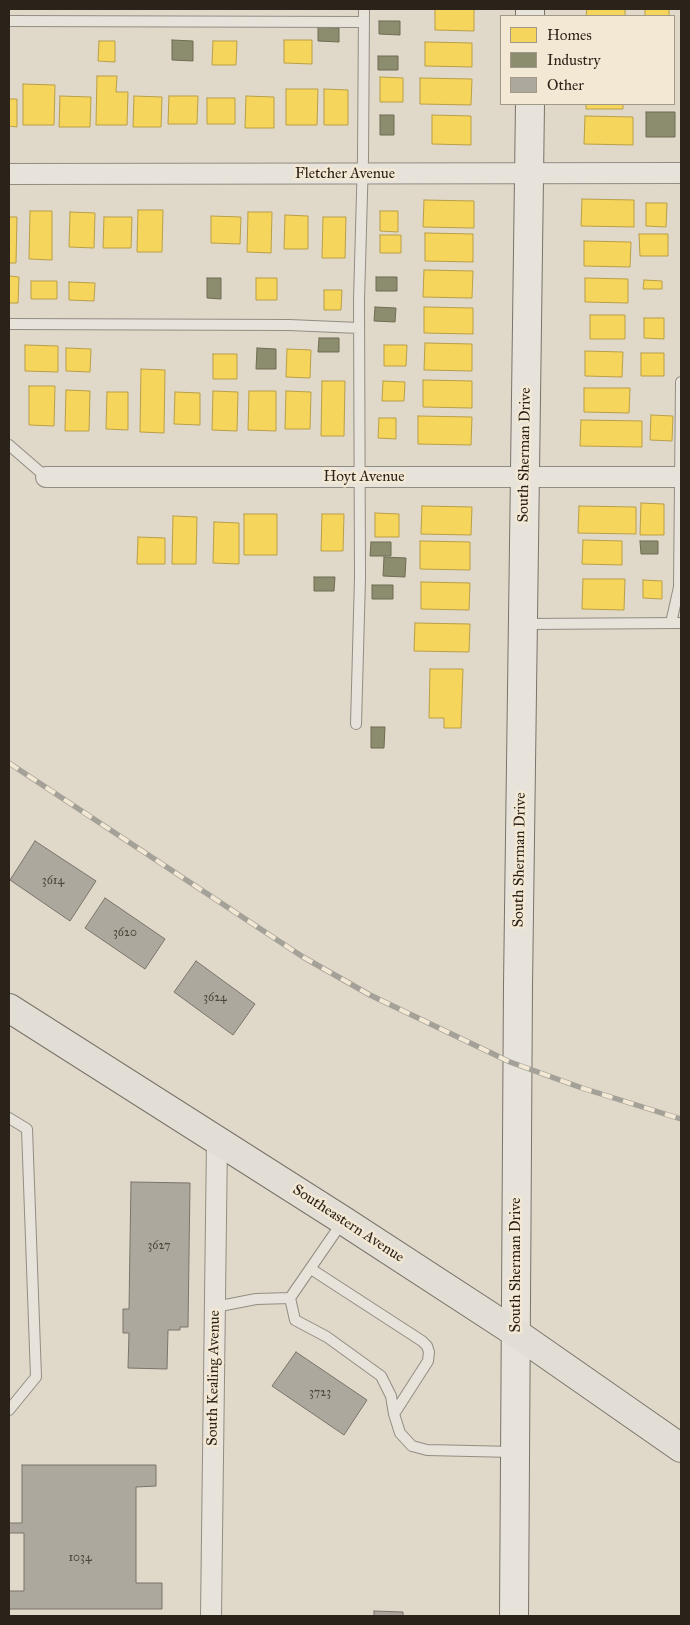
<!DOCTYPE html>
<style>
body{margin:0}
#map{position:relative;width:690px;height:1625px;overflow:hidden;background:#e0d8c8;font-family:"IM FELL Great Primer",serif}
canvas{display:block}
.frame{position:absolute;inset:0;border:10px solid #2b2219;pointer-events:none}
.legend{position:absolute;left:500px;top:15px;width:175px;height:90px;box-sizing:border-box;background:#f2e8d4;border:1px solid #a29989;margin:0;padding:6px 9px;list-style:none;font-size:15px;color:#2b2219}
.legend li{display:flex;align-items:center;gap:10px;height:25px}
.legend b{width:25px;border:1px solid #a29989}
</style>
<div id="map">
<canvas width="690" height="1625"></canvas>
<div class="frame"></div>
<ul class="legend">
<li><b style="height:14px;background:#f6d55c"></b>Homes</li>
<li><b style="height:14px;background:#8c8c6e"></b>Industry</li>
<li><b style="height:14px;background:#ada89d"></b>Other</li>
</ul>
</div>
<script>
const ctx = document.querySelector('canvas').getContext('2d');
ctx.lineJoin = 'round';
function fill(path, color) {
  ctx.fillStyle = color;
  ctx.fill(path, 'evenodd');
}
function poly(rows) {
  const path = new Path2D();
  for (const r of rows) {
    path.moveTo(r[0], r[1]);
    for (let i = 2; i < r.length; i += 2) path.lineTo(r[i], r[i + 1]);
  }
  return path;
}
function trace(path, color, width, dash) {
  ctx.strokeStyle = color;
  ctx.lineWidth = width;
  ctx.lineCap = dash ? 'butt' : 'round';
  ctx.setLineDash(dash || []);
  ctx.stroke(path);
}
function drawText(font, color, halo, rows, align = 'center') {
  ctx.font = font + ' "IM FELL Great Primer",serif';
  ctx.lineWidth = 5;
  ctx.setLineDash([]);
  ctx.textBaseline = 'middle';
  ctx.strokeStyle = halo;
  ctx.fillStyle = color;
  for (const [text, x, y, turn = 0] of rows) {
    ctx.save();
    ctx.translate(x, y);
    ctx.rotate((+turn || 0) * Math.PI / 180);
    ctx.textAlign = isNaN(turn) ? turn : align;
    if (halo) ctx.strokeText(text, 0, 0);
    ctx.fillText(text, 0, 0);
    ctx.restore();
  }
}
const homes = poly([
 [435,9,474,9,474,31,435,30,435,9],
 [587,9,625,9,625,16,586,16,587,9],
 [645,9,669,9,669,16,645,16,645,9],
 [284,40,312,40,312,64,284,63,284,40],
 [99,41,115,41,115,62,98,61,99,41],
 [213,41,237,41,236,65,212,65,213,41],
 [425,42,472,43,472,67,425,66,425,42],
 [97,76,117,76,116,92,128,92,127,125,96,125,97,76],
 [380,77,403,78,403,102,380,102,380,77],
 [420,78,472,79,471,105,420,104,420,78],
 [23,84,55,85,54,125,23,125,23,84],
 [286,89,318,89,317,125,286,125,286,89],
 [324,89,348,90,348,125,324,125,324,89],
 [60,96,91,97,90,127,59,127,60,96],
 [134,96,162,97,161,127,133,127,134,96],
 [169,96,198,96,197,124,168,124,169,96],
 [246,96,274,97,274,128,245,128,246,96],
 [207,98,235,98,235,124,207,124,207,98],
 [9,99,17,99,17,127,9,126,9,99],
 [586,104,623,104,623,109,586,109,586,104],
 [432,115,471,116,471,145,432,144,432,115],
 [585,116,633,117,633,145,584,144,585,116],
 [582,199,634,200,634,227,581,226,582,199],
 [424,200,474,201,474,228,423,227,424,200],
 [646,203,667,203,666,227,646,226,646,203],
 [138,210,163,210,162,252,137,252,138,210],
 [30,211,52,211,52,260,29,259,30,211],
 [380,211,398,211,398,232,380,231,380,211],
 [70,212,95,213,94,248,69,247,70,212],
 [248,212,272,212,271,253,247,252,248,212],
 [285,215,308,216,308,249,284,249,285,215],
 [211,216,241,217,240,244,211,243,211,216],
 [9,217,17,217,16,263,9,263,9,217],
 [104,217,132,217,131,248,103,248,104,217],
 [323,217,346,217,345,258,322,258,323,217],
 [425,233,473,234,473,262,425,261,425,233],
 [639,234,668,234,668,256,640,256,639,234],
 [380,235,401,235,401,253,380,253,380,235],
 [584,241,631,242,630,267,584,266,584,241],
 [424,270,473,271,472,298,423,297,424,270],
 [9,276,19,277,18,303,9,303,9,276],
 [256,278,277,278,277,300,256,300,256,278],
 [585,278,628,279,628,303,585,302,585,278],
 [644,280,662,281,662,289,643,289,644,280],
 [31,281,57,281,57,299,31,299,31,281],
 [69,282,95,283,94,301,69,300,69,282],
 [324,290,342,290,341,310,324,310,324,290],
 [424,307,473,308,473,334,424,333,424,307],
 [590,315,625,315,625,339,590,339,590,315],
 [644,318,664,318,664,339,644,338,644,318],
 [425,343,472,344,472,371,424,370,425,343],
 [25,345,58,346,58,372,25,371,25,345],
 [384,345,407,345,406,366,384,366,384,345],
 [66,348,91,349,90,372,66,371,66,348],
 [287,349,311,350,310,378,286,377,287,349],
 [585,351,623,352,622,377,585,376,585,351],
 [641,353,664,353,664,376,641,376,641,353],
 [213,354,237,354,237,379,213,379,213,354],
 [141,369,165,370,164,433,140,432,141,369],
 [423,380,472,381,472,408,423,407,423,380],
 [322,381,345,381,344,436,321,436,322,381],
 [383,381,405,382,404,401,382,401,383,381],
 [29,386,55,386,54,426,29,425,29,386],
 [584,388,630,388,629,413,584,412,584,388],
 [66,390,90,391,89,431,65,431,66,390],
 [213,391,238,392,237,431,212,430,213,391],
 [249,391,276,391,276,431,248,430,249,391],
 [286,391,311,392,310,429,285,429,286,391],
 [107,392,128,392,128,430,106,429,107,392],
 [175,392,200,393,200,425,174,424,175,392],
 [651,415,673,416,672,441,650,440,651,415],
 [418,416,472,417,471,445,418,444,418,416],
 [379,418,396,418,396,439,378,438,379,418],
 [581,420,642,421,642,447,580,446,581,420],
 [641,503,664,504,664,535,640,535,641,503],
 [422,506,472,507,471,535,421,534,422,506],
 [579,506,636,507,636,534,578,533,579,506],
 [375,513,399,514,399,537,375,537,375,513],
 [244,514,277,514,277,555,244,555,244,514],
 [322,514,344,514,343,551,321,551,322,514],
 [173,516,197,517,196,564,172,564,173,516],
 [214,522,239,523,239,564,213,563,214,522],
 [138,537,165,538,165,564,137,564,138,537],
 [583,540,622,541,622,565,582,564,583,540],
 [420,541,470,542,470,570,420,569,420,541],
 [583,579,625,579,624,610,582,609,583,579],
 [643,580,662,581,662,599,643,598,643,580],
 [421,582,470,583,469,610,421,609,421,582],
 [415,623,470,624,469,652,414,651,415,623],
 [430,669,463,669,461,728,444,728,444,718,429,718,430,669]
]);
fill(homes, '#f6d55c');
trace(homes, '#b99f48', 1);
const industry = poly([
 [379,21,400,21,400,35,379,34,379,21],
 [318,27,339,28,339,42,318,41,318,27],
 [172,40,193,41,193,61,172,60,172,40],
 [378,56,398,56,398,70,378,70,378,56],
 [646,112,675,112,675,137,646,137,646,112],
 [380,115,394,115,394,135,380,135,380,115],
 [376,277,397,277,397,291,376,291,376,277],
 [207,278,221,278,221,299,207,298,207,278],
 [375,307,396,308,395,322,374,321,375,307],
 [319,338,339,338,339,352,318,352,319,338],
 [257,348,276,349,276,369,256,369,257,348],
 [640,541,658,541,658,554,641,554,640,541],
 [371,542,391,542,391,556,370,556,371,542],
 [384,557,406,558,405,577,383,576,384,557],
 [314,577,335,577,334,591,314,591,314,577],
 [372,585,393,585,393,599,372,599,372,585],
 [371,727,385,727,384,748,371,748,371,727]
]);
fill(industry, '#8c8c6e');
trace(industry, '#6f6c54', 1);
const building = poly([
 [35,841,96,881,70,921,10,880,35,841],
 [105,898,165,939,145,969,85,928,105,898],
 [196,961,255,1004,233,1035,174,992,196,961],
 [131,1182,190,1183,188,1327,180,1327,180,1330,168,1330,167,1369,128,1368,129,1333,123,1333,123,1309,129,1309,131,1182],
 [296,1352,367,1400,344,1435,272,1386,296,1352],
 [22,1465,156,1465,156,1486,136,1487,136,1583,162,1583,162,1609,9,1609,9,1591,24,1591,24,1533,9,1533,9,1523,22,1523,22,1465],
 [374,1611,403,1612,403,1616,374,1616,374,1611]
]);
fill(building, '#ada89d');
trace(building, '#79746b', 1);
const lane = poly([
 [9,21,364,22],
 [9,324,289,325,359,328],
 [9,445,46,477],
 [671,623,679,587,681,382],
 [525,624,681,623],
 [356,724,360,578,359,300,363,158,364,9],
 [9,1118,27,1129,36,1377,9,1410],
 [343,1221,290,1298,295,1320,327,1337,381,1376,391,1396,394,1414,400,1433,412,1446,427,1450,514,1452],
 [311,1269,422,1341,427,1346,429,1352,428,1361,394,1414],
 [215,1307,256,1299,290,1298]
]);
const street = poly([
 [9,174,681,173],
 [46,477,681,477],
 [211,1616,217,1140]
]);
const secondary = poly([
 [530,16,530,9],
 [514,1616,518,984,530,104]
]);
const primary = poly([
 [9,1008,344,1221,516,1333,681,1448]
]);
trace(lane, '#928d83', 12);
trace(street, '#928d83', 22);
trace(secondary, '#79746b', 30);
trace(primary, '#79746b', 30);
trace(lane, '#e7e3db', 10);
trace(street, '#e7e3db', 20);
trace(secondary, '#e7e3db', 28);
trace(primary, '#e3ded5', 28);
const rail = poly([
 [9,763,303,957,370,995,510,1062,582,1088,681,1119]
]);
trace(rail, '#a4a199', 5.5);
trace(rail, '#f2e8d4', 4, [11]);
drawText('12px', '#4c443a', null, [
 ["3614",53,881],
 ["3620",125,933],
 ["3624",215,998],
 ["3627",159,1246],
 ["3723",320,1393],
 ["1034",80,1558]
]);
drawText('15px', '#2b2219', '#f2e8d4', [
 ["Fletcher Avenue",345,174],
 ["South Sherman Drive",525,455,-89],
 ["Hoyt Avenue",364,477],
 ["South Sherman Drive",520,860,-89],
 ["Southeastern Avenue",348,1224,33],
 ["South Sherman Drive",516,1265,-90],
 ["South Kealing Avenue",214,1378,-89]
]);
</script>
